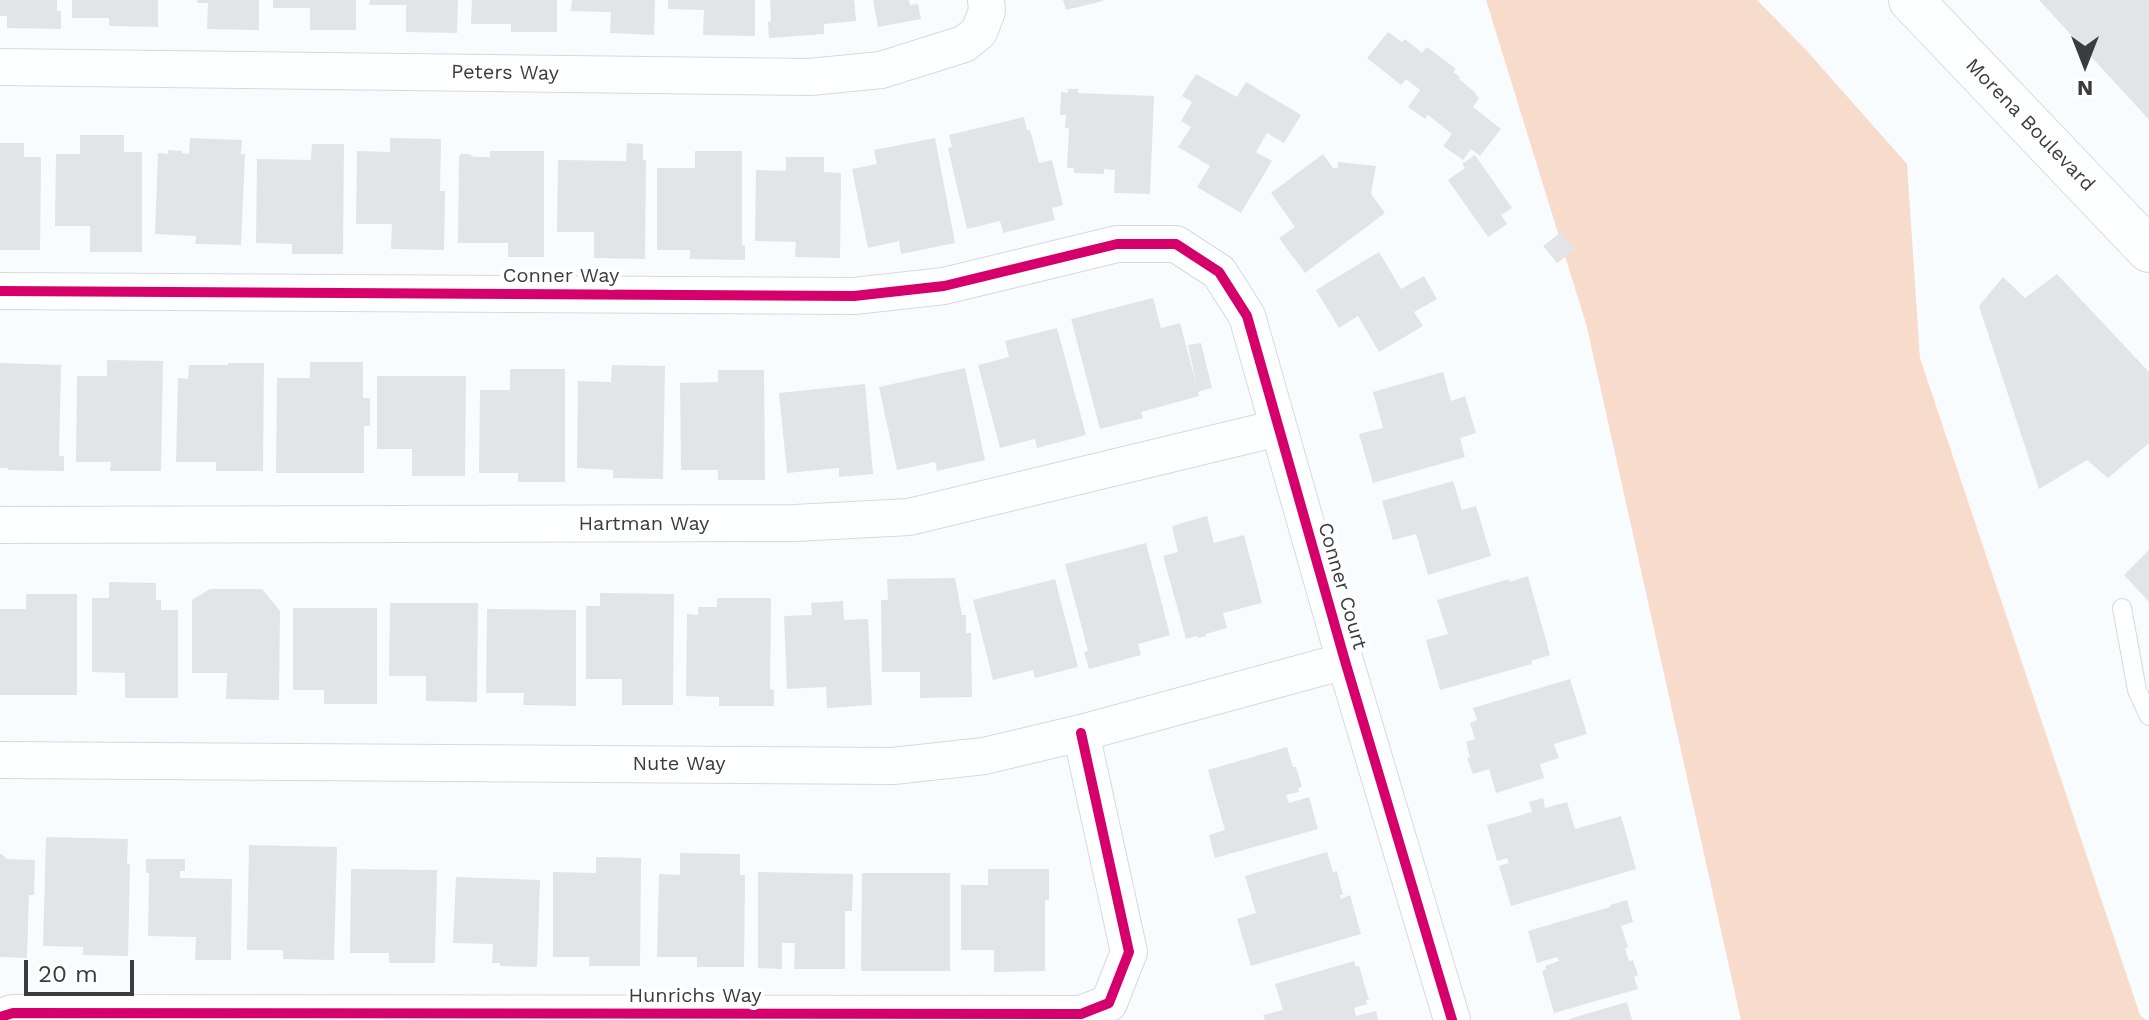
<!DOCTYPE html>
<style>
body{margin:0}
#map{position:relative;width:2149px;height:1020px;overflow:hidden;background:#f9fcfe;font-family:"Work Sans",sans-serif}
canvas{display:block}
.north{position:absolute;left:2045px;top:24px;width:80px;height:80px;-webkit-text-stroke:6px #fff;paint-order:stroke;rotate:180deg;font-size:22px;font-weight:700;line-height:32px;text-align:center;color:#3a3c3d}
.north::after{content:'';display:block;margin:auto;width:28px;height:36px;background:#3a3c3d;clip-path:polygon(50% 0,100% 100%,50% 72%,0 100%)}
.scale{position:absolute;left:24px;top:960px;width:110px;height:36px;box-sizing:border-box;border:4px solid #3a3c3d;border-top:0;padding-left:10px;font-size:24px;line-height:28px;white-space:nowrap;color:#3a3c3d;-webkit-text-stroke:6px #fff;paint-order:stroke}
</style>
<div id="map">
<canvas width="2149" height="1020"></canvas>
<div class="north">N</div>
<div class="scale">20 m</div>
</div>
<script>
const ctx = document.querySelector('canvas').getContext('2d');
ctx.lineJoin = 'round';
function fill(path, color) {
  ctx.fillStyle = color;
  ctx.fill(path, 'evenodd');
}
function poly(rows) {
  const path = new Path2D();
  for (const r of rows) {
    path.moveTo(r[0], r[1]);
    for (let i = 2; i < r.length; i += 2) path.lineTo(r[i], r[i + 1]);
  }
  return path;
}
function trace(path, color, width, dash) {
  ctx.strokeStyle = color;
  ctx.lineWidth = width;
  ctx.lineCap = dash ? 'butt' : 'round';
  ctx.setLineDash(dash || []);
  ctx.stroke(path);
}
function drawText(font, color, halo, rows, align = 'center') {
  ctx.font = font + ' "Work Sans",sans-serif';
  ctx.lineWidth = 8;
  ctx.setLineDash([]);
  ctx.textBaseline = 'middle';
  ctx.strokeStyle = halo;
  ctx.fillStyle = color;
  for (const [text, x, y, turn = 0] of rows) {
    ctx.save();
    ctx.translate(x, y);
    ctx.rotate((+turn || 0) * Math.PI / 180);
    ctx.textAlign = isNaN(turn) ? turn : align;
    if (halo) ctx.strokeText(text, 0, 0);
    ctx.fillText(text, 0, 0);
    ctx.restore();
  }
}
fill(poly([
 [1486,0,1757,0,1807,51,1907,164,1920,358,2140,1015,2146,1020,1741,1020,1587,327]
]), '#f7dccc');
fill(poly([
 [0,0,57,0,57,11,61,11,61,29,7,28,7,16,0,16],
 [72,0,158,0,158,27,109,26,109,18,72,18],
 [197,0,259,0,259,30,207,29,208,3,197,3],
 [273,0,356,0,356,30,310,30,310,8,273,8],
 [370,0,458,0,457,33,406,32,406,5,369,5],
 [472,0,557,0,557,32,511,32,511,24,471,24],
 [572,0,655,0,654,35,610,33,611,12,571,11],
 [668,0,755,0,755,36,703,35,704,10,668,9],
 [770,0,854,0,856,21,824,24,824,34,769,38,768,22,771,21],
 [873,0,909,0,910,5,918,4,921,19,878,27],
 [1063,0,1103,0,1103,1,1066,10],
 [2039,0,2149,0,2149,120,2142,112],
 [1388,32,1402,42,1405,39,1422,53,1427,47,1456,69,1453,72,1460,77,1459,79,1476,93,1475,94,1479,98,1473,107,1501,129,1480,156,1471,149,1463,160,1443,146,1452,134,1428,115,1425,119,1408,107,1420,90,1406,79,1401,85,1367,58],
 [1196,74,1237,97,1246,82,1301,115,1284,143,1267,133,1256,152,1272,161,1241,213,1197,187,1210,166,1178,147,1191,127,1181,121,1192,102,1182,96],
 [1068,89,1078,89,1078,93,1154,96,1150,194,1114,193,1115,170,1104,169,1104,174,1074,173,1074,168,1067,168,1069,128,1065,128,1066,115,1060,115,1061,92,1068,93],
 [1024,117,1027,130,1030,130,1039,163,1052,160,1063,205,1052,208,1055,220,1003,233,1000,221,967,229,948,148,952,147,949,135],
 [80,135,124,135,124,152,142,152,142,252,90,252,90,226,55,226,56,154,80,154],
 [190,138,242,140,241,154,245,154,241,245,195,244,196,236,155,234,158,153,168,154,168,150,182,151,182,153,189,154],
 [390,138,441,139,440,191,445,191,444,250,391,249,392,224,356,224,357,151,390,152],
 [935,138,955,243,901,254,899,241,868,248,852,169,877,164,874,150],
 [0,143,24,143,24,157,41,157,40,250,0,250],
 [627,143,643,144,643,160,646,160,645,259,594,258,594,232,557,232,558,160,626,161],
 [312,144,344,144,343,254,292,254,292,244,256,243,257,159,311,160],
 [490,151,544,151,544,257,508,257,508,243,458,243,459,157,461,154,469,154,474,157,490,157],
 [695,151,742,151,742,245,745,245,745,260,690,259,690,250,657,250,657,168,695,168],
 [1323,154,1333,168,1338,168,1338,162,1376,166,1371,194,1385,213,1305,273,1279,238,1295,227,1271,193],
 [1475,155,1512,208,1501,215,1507,224,1488,237,1448,180,1465,168,1462,164],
 [786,157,824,157,824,172,841,173,840,258,795,257,796,242,755,241,756,170,786,171],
 [1561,232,1575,250,1557,263,1543,246],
 [1379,252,1401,289,1424,276,1437,299,1414,312,1423,326,1379,352,1358,316,1339,328,1316,290],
 [2057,274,2149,372,2149,443,2108,478,2087,460,2039,489,1979,306,2003,277,2025,298],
 [1153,298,1161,328,1180,323,1197,387,1188,345,1201,343,1212,388,1198,392,1199,396,1141,412,1143,418,1100,429,1071,319],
 [1057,328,1086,435,1037,448,1035,439,1000,448,978,365,1009,357,1005,341],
 [107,360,163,361,161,471,110,471,111,462,76,462,77,376,107,376],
 [310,362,363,362,363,398,370,398,370,426,364,426,364,473,276,473,277,378,310,378],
 [0,363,61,365,59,456,64,456,64,471,8,470,8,468,0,468],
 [228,363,264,363,263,471,216,471,216,462,176,462,178,378,188,379,189,365,228,365],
 [612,365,665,366,663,479,613,478,613,470,577,468,578,381,611,382],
 [965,368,985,460,937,471,935,462,897,470,879,387],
 [510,369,565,369,565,482,518,482,518,473,479,473,480,390,510,390],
 [718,370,764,370,765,480,718,480,718,470,681,470,680,383,718,382],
 [1443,372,1451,401,1465,396,1476,433,1460,438,1465,457,1373,483,1359,434,1383,428,1373,392],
 [377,376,466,376,465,476,412,476,412,449,377,449],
 [865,384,873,474,839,477,839,468,787,473,779,393],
 [1453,481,1462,510,1476,506,1491,556,1428,575,1416,534,1393,540,1382,501],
 [1207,516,1214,543,1244,535,1262,603,1223,613,1227,628,1206,634,1206,636,1198,638,1197,636,1186,639,1163,556,1178,552,1172,526],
 [1146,543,1170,635,1138,644,1141,655,1089,669,1084,652,1088,651,1065,564],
 [2149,550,2149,602,2124,575],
 [1528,576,1550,655,1531,661,1532,664,1440,690,1426,640,1448,634,1437,600,1509,579,1509,582],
 [955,578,962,615,966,615,966,633,971,633,972,697,920,698,920,672,882,672,881,600,888,600,887,579],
 [1055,579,1078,667,1035,678,1033,670,993,680,973,600],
 [109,582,156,583,156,600,161,600,161,610,178,610,178,698,125,698,125,673,92,672,92,598,109,598],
 [210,589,262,589,280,611,279,700,226,699,227,673,192,673,192,600],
 [600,593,674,594,673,705,622,705,622,679,586,679,586,606,600,606],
 [26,594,77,594,77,695,0,695,0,609,26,609],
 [717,598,771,598,770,689,774,690,774,706,719,706,719,697,686,696,687,614,698,615,698,607,717,607],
 [843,601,844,620,868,619,872,705,827,708,826,687,787,689,784,616,812,615,811,603],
 [390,603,478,603,477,702,426,701,426,676,389,676],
 [293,608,377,608,377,704,324,704,324,690,293,690],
 [487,609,576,610,576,706,523,705,524,693,486,693],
 [1570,679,1587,734,1554,744,1559,758,1540,764,1544,778,1496,793,1489,769,1473,774,1467,758,1470,757,1466,742,1475,739,1470,723,1477,720,1473,708],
 [1287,747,1293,767,1296,767,1302,787,1298,788,1299,792,1286,795,1289,803,1309,797,1318,829,1215,858,1209,835,1225,830,1208,770],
 [1543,798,1545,808,1567,802,1575,829,1621,816,1636,869,1511,906,1499,866,1509,863,1507,858,1497,861,1487,825,1532,812,1529,802],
 [46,837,128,839,127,864,130,864,128,956,83,955,83,947,43,946],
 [249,845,337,847,334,960,283,959,283,950,247,950],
 [1327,852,1333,872,1337,871,1343,895,1340,895,1341,899,1350,895,1361,934,1251,966,1237,919,1256,913,1245,876],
 [0,853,7,859,35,860,34,895,29,895,27,958,0,957],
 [680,853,740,854,740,875,745,875,744,967,697,967,697,957,657,957,659,874,680,875],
 [596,857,641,858,640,966,589,966,589,957,553,957,553,872,596,873],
 [146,859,185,859,185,871,180,871,180,878,232,879,231,960,195,960,196,937,148,936,149,873,146,873],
 [351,869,437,870,435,963,389,963,389,953,350,953],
 [988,869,1049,869,1049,900,1045,900,1045,971,994,972,994,950,961,950,961,885,988,885],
 [758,872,853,874,852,911,845,911,845,969,794,969,795,943,782,943,782,969,758,968],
 [862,873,950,873,950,971,861,971],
 [456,877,540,880,537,967,500,966,500,963,492,963,493,944,453,943],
 [1627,900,1633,922,1621,926,1628,947,1625,948,1629,961,1633,960,1638,975,1634,977,1638,989,1554,1013,1542,971,1546,969,1545,966,1559,961,1557,957,1537,963,1528,931,1610,907,1610,905],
 [1354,961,1356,967,1359,966,1369,1000,1366,1000,1367,1004,1354,1008,1356,1016,1376,1011,1378,1020,1265,1020,1263,1015,1283,1010,1275,984],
 [1627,1002,1632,1020,1569,1020,1569,1019]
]), '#e2e4e5');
const service = poly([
 [2122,608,2137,690,2149,716]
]);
const minor = poly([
 [0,67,810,77,881,70,964,44,979,32,987,11,986,0],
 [0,291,854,296,944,286,1117,244,1176,244,1219,272,1247,316,1345,661,1452,1020],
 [0,525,795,523,909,517,1278,428],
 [0,760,893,766,984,756,1081,733,1345,661],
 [0,1017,13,1013,1081,1014,1109,1003,1129,952,1081,733]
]);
const secondary = poly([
 [1911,0,2149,250]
]);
trace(service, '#d7d9db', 20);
trace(minor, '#d7d9db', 38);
trace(secondary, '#d7d9db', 46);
trace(service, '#feffff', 18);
trace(minor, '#feffff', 36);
trace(secondary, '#feffff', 44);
trace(poly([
 [0,291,854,296,944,286,1117,244,1176,244,1219,272,1247,316,1345,661,1452,1020],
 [0,1017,13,1013,1081,1014,1109,1003,1129,952,1081,733]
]), '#d6006c', 10);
drawText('20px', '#3a3c3d', '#fff', [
 ["Peters Way",505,73,1],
 ["Morena Boulevard",2030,125,46],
 ["Conner Way",561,276],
 ["Hartman Way",644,524],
 ["Conner Court",1342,586,74],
 ["Nute Way",679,764],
 ["Hunrichs Way",695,996]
]);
</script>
